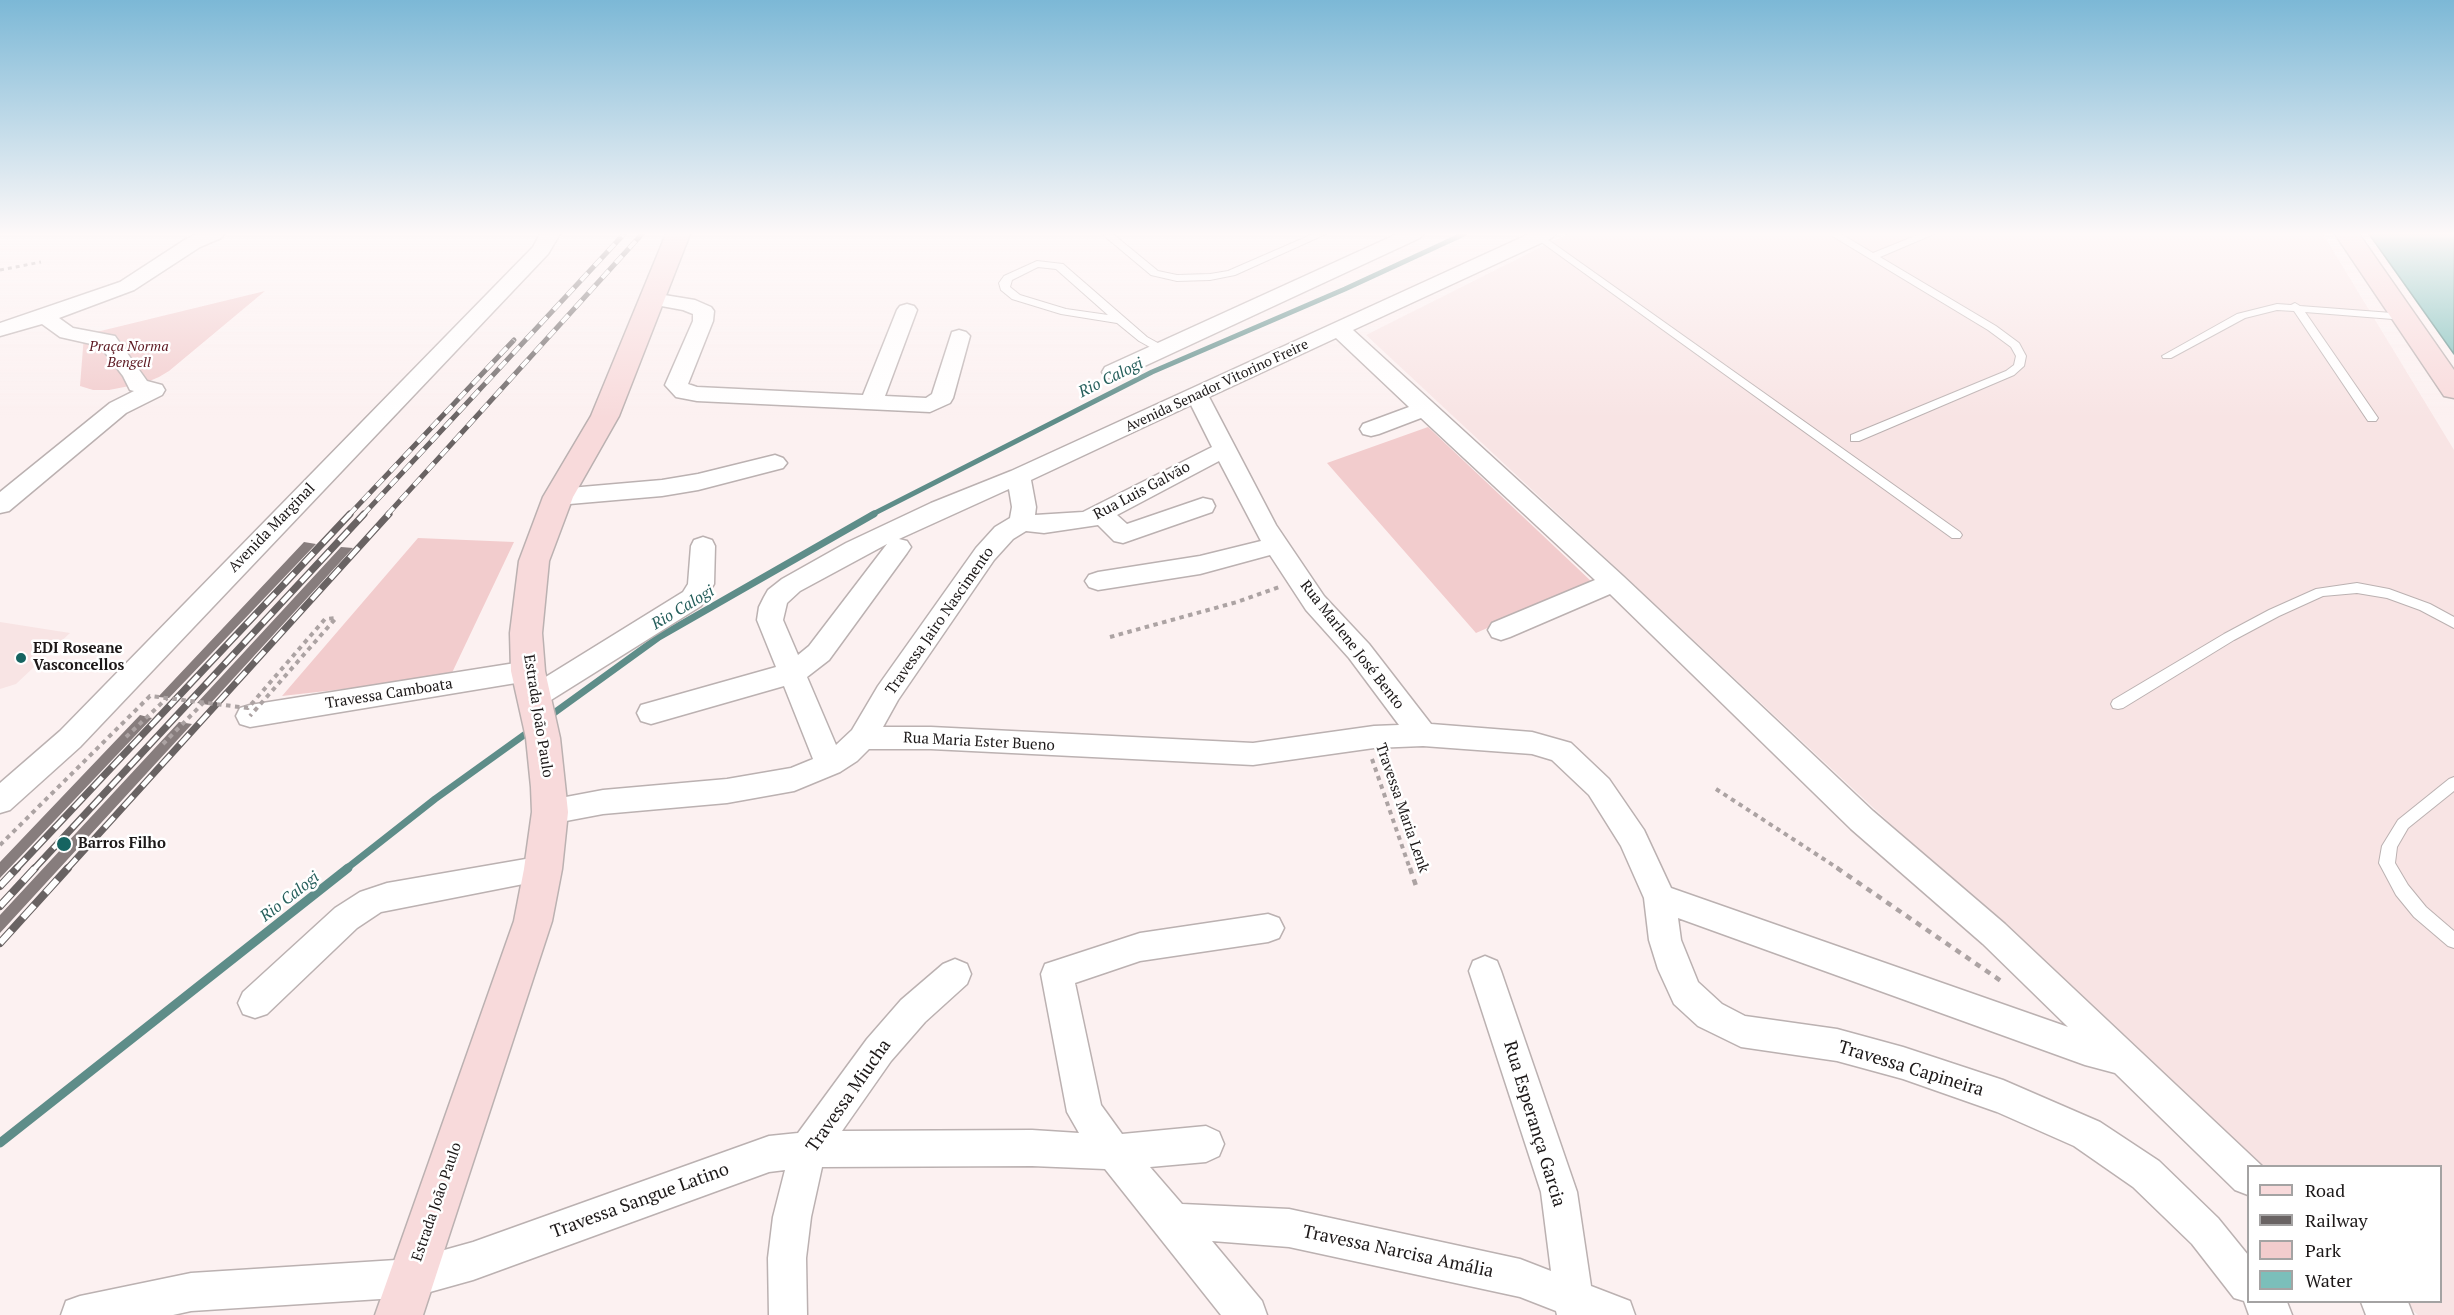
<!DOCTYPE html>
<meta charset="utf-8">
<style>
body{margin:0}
#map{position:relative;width:2454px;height:1315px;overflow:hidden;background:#fcf1f1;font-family:"PT Serif",serif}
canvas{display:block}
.legend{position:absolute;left:2247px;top:1165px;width:195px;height:138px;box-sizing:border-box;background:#fff;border:2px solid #a4a3a3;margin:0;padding:8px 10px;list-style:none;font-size:18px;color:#1c1818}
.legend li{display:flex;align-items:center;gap:12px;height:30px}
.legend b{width:30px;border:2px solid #a4a3a3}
</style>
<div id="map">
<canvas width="2454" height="1315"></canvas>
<ul class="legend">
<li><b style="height:8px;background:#f8dadb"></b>Road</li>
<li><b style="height:8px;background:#696363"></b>Railway</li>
<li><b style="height:16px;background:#f2cccd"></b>Park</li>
<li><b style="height:16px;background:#7bbfba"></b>Water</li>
</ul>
</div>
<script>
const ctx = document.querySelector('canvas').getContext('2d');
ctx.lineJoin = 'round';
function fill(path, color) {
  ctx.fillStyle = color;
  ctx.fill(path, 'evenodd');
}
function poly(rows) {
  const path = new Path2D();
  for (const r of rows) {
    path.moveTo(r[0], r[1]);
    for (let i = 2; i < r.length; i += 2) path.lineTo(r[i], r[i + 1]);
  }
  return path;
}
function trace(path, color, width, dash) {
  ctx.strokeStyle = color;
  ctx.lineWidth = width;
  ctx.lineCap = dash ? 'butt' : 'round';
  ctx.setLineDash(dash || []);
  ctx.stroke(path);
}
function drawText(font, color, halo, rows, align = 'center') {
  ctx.font = font + ' "PT Serif",serif';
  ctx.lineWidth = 5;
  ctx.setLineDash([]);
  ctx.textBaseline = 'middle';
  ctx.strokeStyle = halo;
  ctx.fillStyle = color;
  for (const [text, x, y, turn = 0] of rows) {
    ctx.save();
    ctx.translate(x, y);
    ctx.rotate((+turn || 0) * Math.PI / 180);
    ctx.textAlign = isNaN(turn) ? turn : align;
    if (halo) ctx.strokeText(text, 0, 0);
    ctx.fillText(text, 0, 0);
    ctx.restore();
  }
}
fill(poly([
 [1567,234,2323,234,2454,450,2454,1315,2418,1315,2403,1302,2440,1302,2440,1166,2258,1166,1366,335],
 [0,622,70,633,16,684,0,689]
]), '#f8e4e4');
fill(poly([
 [265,291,169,371,159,377,145,383,109,390,93,390,80,386,84,335],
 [1428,427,1592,582,1476,633,1327,463],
 [418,538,514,542,450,677,282,696]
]), '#f2cccd');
const water = poly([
 [2369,234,2454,234,2454,354,2369,234]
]);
fill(water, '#7bbfba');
trace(water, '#5e8d89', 1.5);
trace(poly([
 [871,515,1152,372,1345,289,1464,234]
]), '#5e8d89', 5);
trace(poly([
 [547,718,659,637,874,514],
 [346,869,435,799,531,730]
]), '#5e8d89', 7);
trace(poly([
 [0,1143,348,868]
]), '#5e8d89', 9);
fill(poly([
 [304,542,316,544,169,698,158,697],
 [341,547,353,548,209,705,197,703],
 [140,715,152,718,0,878,0,862],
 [179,722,192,724,0,933,0,915]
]), '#877d7d');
const lane = poly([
 [1102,234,1113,234,1158,271,1177,275,1210,274,1228,271,1313,234,1326,234,1235,275,1210,280,1177,281,1151,275,1102,234],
 [1540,234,1960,532,1962,535,1960,538,1952,538,1537,239,1535,237,1540,234],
 [1829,234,1841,234,1873,253,1920,234,1934,234,1880,257,1996,326,2019,343,2026,356,2024,366,2014,375,1859,441,1851,441,1851,435,2006,371,2014,365,2016,356,2011,347,1988,330,1829,234],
 [1037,261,1063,264,1147,337,1165,347,1165,351,1157,351,1139,341,1117,323,1061,314,1012,299,1001,290,999,283,1004,276,1037,261],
 [1038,267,1056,269,1108,315,1066,309,1020,295,1010,287,1012,280,1038,267],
 [2295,303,2300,306,2405,314,2410,317,2405,320,2305,312,2378,418,2376,421,2368,421,2294,311,2277,310,2245,318,2171,358,2163,358,2162,356,2237,314,2277,304,2291,305,2295,303],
 [2357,583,2389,589,2430,604,2454,617,2454,628,2420,610,2387,598,2357,593,2323,596,2279,616,2234,640,2123,708,2118,709,2113,708,2111,704,2113,700,2224,634,2269,610,2316,589,2357,583],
 [2454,777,2454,791,2408,828,2397,847,2395,863,2408,885,2426,907,2454,931,2454,948,2448,946,2414,917,2396,895,2379,863,2382,846,2398,820,2449,779,2454,777]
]);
const street = poly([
 [197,234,224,234,221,238,200,247,134,290,59,318,73,328,115,336,147,381,162,385,165,390,162,395,126,413,9,511,0,513,0,492,110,403,134,391,130,390,123,376,100,346,60,337,42,324,0,336,0,323,120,282,186,239,197,234],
 [540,234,560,234,548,254,80,747,10,810,0,813,0,783,60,731,533,247,540,234],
 [1397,234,1423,234,1420,238,1121,377,1113,379,1105,377,1102,372,1105,367,1397,234],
 [1529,234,1555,234,1552,238,1353,330,1623,576,1873,811,2005,924,2262,1166,2248,1166,2248,1195,2235,1190,2115,1073,2085,1065,1678,918,1681,940,1698,982,1722,1004,1745,1016,1837,1029,1903,1047,2003,1080,2100,1122,2159,1161,2218,1218,2248,1255,2248,1302,2287,1302,2292,1315,2249,1315,2244,1301,2234,1298,2192,1244,2133,1187,2074,1146,1997,1112,1903,1079,1837,1061,1741,1047,1698,1026,1674,1004,1658,969,1649,940,1644,898,1621,846,1589,795,1552,760,1532,754,1423,746,1374,748,1253,765,931,749,869,749,857,761,840,772,794,791,727,803,603,814,550,824,539,821,535,812,539,803,550,800,603,790,727,779,791,768,813,759,784,686,651,724,641,721,637,713,641,705,776,667,757,620,759,607,764,597,768,590,782,579,846,543,931,503,1011,471,1529,234],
 [1336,338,1409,407,1363,424,1360,429,1363,434,1371,436,1379,434,1421,418,1595,580,1492,623,1488,630,1492,637,1501,640,1510,637,1610,594,1851,829,1983,944,2068,1027,1671,888,1644,830,1609,779,1571,743,1532,732,1431,724,1369,644,1324,596,1276,525,1209,397,1336,338],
 [1191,405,1212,447,1083,512,1035,515,1036,507,1031,480,1191,405],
 [1219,461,1261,541,1200,556,1098,572,1089,575,1085,581,1089,587,1098,590,1200,574,1270,555,1306,610,1349,658,1399,725,1374,726,1253,743,931,727,883,727,898,700,994,560,1013,539,1026,531,1044,533,1098,525,1114,541,1123,543,1212,512,1215,506,1212,500,1203,498,1127,524,1117,515,1219,461],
 [1009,489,1012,507,1010,518,995,527,976,548,878,686,852,730,836,745,807,677,829,660,907,553,911,547,907,541,899,539,1009,489],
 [887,544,809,646,798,655,783,620,787,603,800,591,887,544],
 [652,293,695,300,711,307,714,311,713,321,688,384,697,387,863,395,897,310,900,306,907,304,914,306,917,310,885,396,926,398,932,394,952,332,959,330,966,332,970,336,953,398,950,403,930,412,697,401,676,397,665,385,693,321,693,314,683,310,645,303,642,299,645,295,652,293],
 [775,455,783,458,787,463,783,468,698,490,662,496,558,505,549,503,546,497,549,491,558,489,662,480,698,474,775,455],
 [703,537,712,540,715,546,714,584,701,606,543,705,533,709,523,705,519,698,523,691,683,592,688,584,691,546,694,540,703,537],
 [528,661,538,664,542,671,538,678,528,681,250,727,240,724,236,716,240,708,250,705,528,661],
 [543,856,554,860,558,869,554,878,381,912,357,928,267,1014,255,1018,243,1014,238,1003,243,992,335,908,360,892,387,883,543,856],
 [1268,914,1279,918,1284,928,1279,938,1268,942,1140,961,1075,983,1101,1105,1122,1134,1206,1126,1219,1132,1224,1144,1219,1156,1206,1162,1150,1167,1182,1204,1289,1209,1520,1259,1551,1271,1541,1192,1469,971,1473,961,1485,956,1497,961,1501,971,1577,1192,1591,1286,1630,1301,1635,1315,1557,1315,1556,1311,1520,1297,1289,1247,1212,1241,1262,1301,1267,1315,1221,1315,1105,1169,1032,1166,822,1167,811,1217,806,1258,807,1315,769,1315,768,1258,773,1217,785,1170,769,1172,473,1280,412,1297,191,1311,173,1315,61,1315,66,1301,80,1296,191,1273,412,1259,473,1242,769,1136,798,1133,867,1039,901,1000,943,964,955,959,967,964,971,974,967,984,925,1022,891,1061,842,1131,1032,1130,1079,1133,1067,1112,1041,974,1045,964,1140,933,1268,914],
 [2361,1302,2408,1302,2413,1315,2366,1315,2361,1302]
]);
const secondary = poly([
 [666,234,690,234,619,416,573,497,549,561,542,633,545,671,560,738,568,812,562,869,552,921,423,1315,375,1315,514,921,524,869,532,812,531,787,526,738,511,671,510,633,519,561,543,497,591,416,666,234],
 [2335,234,2359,234,2454,370,2454,398,2444,396,2335,234]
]);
trace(lane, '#bbb1b1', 2);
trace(street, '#bbb1b1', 3);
trace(secondary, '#bbb1b1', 3);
trace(poly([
 [0,270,41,262]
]), '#aca3a3', 3, [4, 4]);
trace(poly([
 [1110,637,1237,602,1279,587],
 [126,737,167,698],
 [163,744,204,702],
 [1372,759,1410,869],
 [1716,789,1839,869]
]), '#aca3a3', 4, [4.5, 4.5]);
trace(poly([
 [1410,868,1416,886],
 [1837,868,2004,983]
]), '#aca3a3', 4.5, [6, 6]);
fill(lane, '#fff');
fill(street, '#fff');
fill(secondary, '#f8dadb');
const railFar2 = poly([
 [349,515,514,340],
 [363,515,624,234],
 [387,515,642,234]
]);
const railFar1 = poly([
 [16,869,350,514],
 [34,869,364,514],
 [67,869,389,514]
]);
const rail = poly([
 [0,886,17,868],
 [0,906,35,868],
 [0,943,68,868]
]);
trace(railFar2, '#696363', 5);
trace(railFar1, '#696363', 7);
trace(rail, '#696363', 8);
trace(railFar2, '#fff', 4, [10]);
trace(railFar1, '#fff', 4.5, [14]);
trace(rail, '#fff', 6, [17]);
trace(poly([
 [0,845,150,696,248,708,325,619,336,618,250,716]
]), '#aca3a3', 4, [4.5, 4.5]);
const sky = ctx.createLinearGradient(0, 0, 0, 418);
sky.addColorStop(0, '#7cb8d6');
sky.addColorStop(0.56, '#fef9f9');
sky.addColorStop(1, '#fef9f900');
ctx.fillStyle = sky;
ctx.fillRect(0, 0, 2454, 418);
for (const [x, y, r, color] of [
 [21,658,6,"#166461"],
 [64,844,8,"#166461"]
]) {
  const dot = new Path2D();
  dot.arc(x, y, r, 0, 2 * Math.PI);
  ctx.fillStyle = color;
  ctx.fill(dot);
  trace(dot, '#fff', 2);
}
drawText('italic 14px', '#5b161f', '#fff', [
 ["Praça Norma",129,347],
 ["Bengell",129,363]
]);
drawText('14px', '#1c1818', '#fff', [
 ["Avenida Senador Vitorino Freire",1217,386,-25]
]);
drawText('15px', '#1c1818', '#fff', [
 ["Rua Luis Galvão",1142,491,-28],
 ["Avenida Marginal",272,528,-46],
 ["Travessa Jairo Nascimento",940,621,-55],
 ["Rua Marlene José Bento",1352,645,52],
 ["Travessa Camboata",389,694,-9],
 ["Estrada João Paulo",538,716,81],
 ["Rua Maria Ester Bueno",979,742,3],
 ["Travessa Maria Lenk",1402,808,71],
 ["Estrada João Paulo",437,1202,-71]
]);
drawText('bold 15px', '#1c1818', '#fff', [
 ["EDI Roseane",33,649],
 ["Vasconcellos",33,666],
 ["Barros Filho",78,844]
], 'left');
drawText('italic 16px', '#265f5c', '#fff', [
 ["Rio Calogi",1111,378,-26],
 ["Rio Calogi",683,608,-31],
 ["Rio Calogi",290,897,-38]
]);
drawText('18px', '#1c1818', '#fff', [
 ["Travessa Capineira",1911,1069,17],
 ["Travessa Miucha",849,1096,-55],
 ["Rua Esperança Garcia",1534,1124,73],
 ["Travessa Sangue Latino",640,1201,-20],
 ["Travessa Narcisa Amália",1398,1252,12]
]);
</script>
